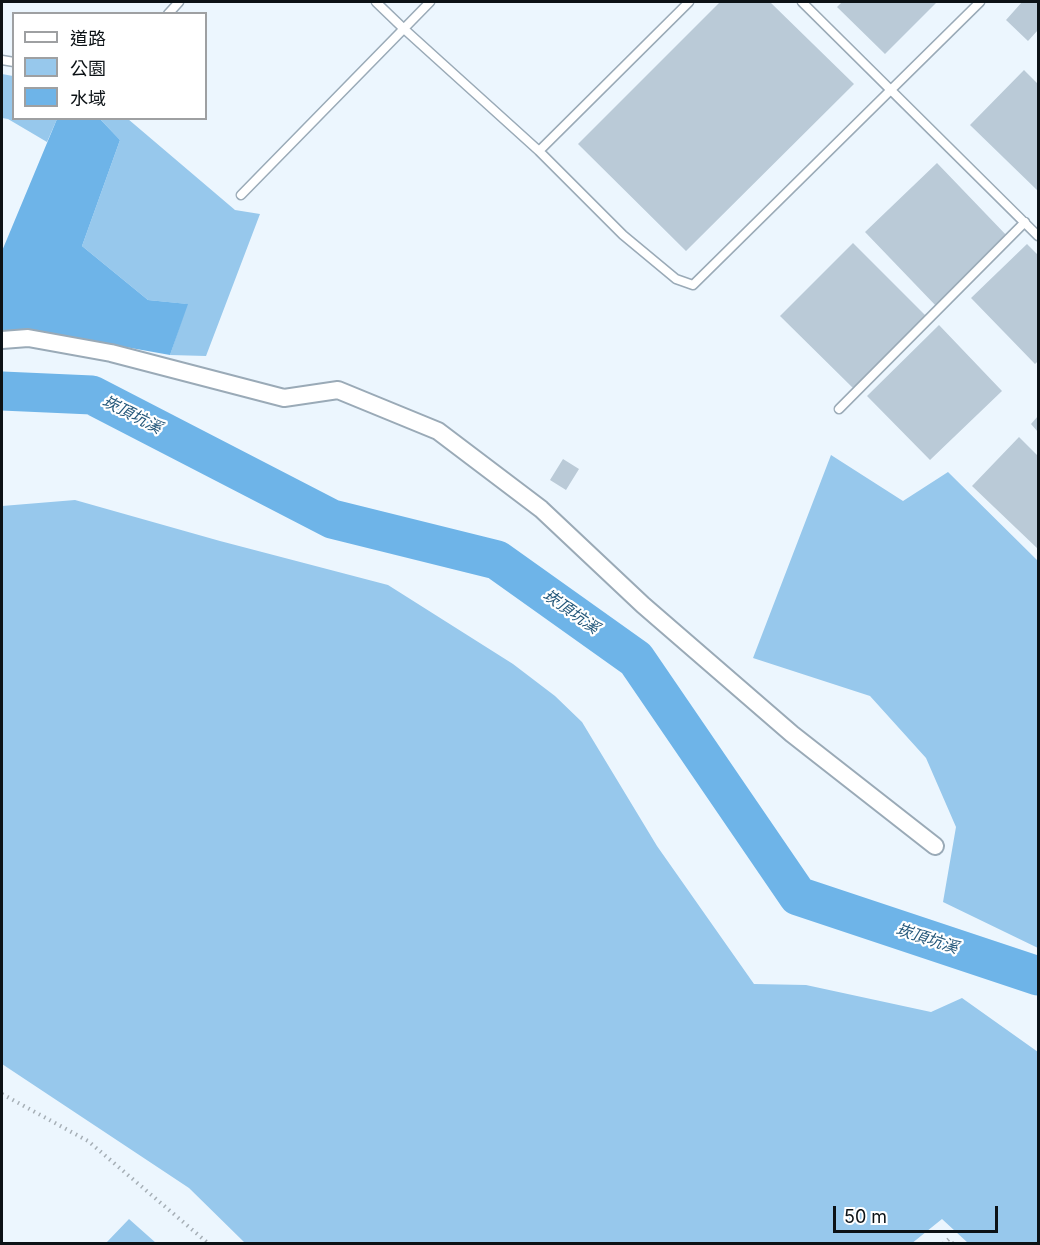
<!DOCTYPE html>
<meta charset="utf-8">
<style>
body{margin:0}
#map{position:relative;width:1040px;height:1245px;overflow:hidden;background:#ecf6fe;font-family:Inter,"Noto Sans TC",sans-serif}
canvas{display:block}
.frame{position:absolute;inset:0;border:3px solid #0c1216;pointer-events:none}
.legend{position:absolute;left:12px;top:12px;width:195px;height:108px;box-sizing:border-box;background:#fff;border:2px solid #9ea0a2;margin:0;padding:8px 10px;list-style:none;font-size:18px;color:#0c1216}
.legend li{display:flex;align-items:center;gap:12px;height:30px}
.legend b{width:30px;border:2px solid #9ea0a2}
.scale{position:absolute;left:833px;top:1206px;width:165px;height:27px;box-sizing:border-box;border:3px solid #0c1216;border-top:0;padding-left:8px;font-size:18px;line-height:21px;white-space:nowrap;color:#0c1216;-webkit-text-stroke:4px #fff;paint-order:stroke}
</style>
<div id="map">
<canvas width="1040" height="1245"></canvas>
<div class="frame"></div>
<ul class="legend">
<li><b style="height:8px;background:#fff"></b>道路</li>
<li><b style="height:16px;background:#97c8ec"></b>公園</li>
<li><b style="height:16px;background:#6eb4e8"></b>水域</li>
</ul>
<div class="scale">50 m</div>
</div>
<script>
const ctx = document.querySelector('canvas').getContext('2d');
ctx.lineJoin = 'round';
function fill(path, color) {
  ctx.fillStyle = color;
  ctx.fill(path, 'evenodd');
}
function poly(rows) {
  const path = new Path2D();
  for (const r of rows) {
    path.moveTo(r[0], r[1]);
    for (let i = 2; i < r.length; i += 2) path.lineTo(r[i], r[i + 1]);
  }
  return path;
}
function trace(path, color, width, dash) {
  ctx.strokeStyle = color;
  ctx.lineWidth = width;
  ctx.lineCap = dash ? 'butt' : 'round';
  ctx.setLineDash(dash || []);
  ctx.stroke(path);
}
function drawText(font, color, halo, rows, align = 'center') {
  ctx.font = font + ' Inter,"Noto Sans TC",sans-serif';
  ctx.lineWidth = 4.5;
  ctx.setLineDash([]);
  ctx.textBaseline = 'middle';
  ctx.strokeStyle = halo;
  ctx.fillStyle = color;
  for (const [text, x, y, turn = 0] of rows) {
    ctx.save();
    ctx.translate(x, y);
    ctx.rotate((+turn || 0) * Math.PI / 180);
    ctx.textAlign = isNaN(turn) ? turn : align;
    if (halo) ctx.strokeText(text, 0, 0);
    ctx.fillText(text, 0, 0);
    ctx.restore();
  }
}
fill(poly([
 [2,74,13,76,14,118,57,119,47,142,8,119,2,118],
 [100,119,128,119,235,210,260,214,206,356,170,355,187,304,148,300,82,246,120,140],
 [831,455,903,501,948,472,1038,561,1038,948,943,902,956,827,926,758,870,696,753,658],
 [75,500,220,541,388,585,513,664,555,696,582,722,657,846,754,984,806,985,931,1012,962,998,1038,1052,1038,1243,968,1243,942,1219,911,1244,245,1243,189,1188,2,1064,2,506],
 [129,1219,156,1243,106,1243]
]), '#97c8ec');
fill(poly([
 [57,119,100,119,120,140,82,246,148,300,188,304,170,355,64,336,2,334,2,251]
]), '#6eb4e8');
trace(poly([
 [2,391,92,395,332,519,497,560,636,659,798,896,1038,976]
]), '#6eb4e8', 39);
fill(poly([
 [720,2,770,2,854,84,686,251,578,144],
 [842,2,937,2,885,54,837,7],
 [1022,2,1038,2,1038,30,1028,41,1006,20],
 [1024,70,1038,84,1038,191,970,125],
 [937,163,1009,238,937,307,865,232],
 [853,243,927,317,855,390,780,316],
 [1027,244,1038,255,1038,361,1035,364,971,298],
 [939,325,1002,391,930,460,867,396],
 [1038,416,1038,432,1031,424],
 [1019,437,1038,456,1038,549,972,486],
 [563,459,579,469,566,490,550,480]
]), '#bacad7');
const lane = poly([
 [376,2,403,28,539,151,623,235,676,279,693,285,980,2],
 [802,2,1038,236],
 [168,14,179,2],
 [2,60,14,62],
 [539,151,689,2],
 [241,195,430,2],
 [839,409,1025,222]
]);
const street = poly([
 [2,340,28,338,111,353,284,398,338,390,438,431,541,509,643,605,792,734,935,846]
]);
trace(lane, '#9aaab7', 11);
trace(street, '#9aaab7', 20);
trace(poly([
 [2,1094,88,1141,209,1244],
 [943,1244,949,1239,953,1244]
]), '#a6afb6', 4, [1.5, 4.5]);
trace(lane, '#fff', 8);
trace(street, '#fff', 16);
drawText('italic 16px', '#23577a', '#fff', [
 ["崁頂坑溪",132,415,27],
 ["崁頂坑溪",571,612,35],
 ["崁頂坑溪",927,939,18]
]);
</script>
